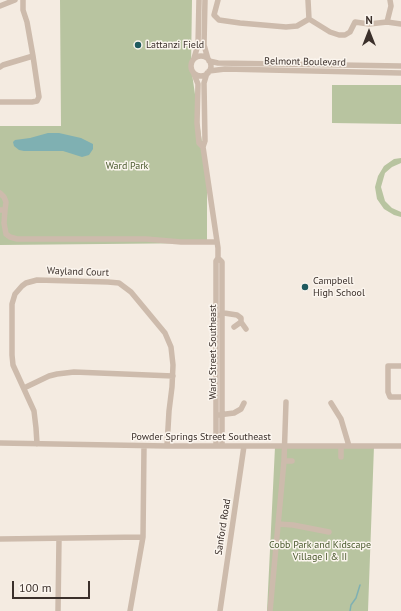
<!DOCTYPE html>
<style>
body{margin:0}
#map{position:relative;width:401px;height:611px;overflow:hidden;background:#f4ebe1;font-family:"PT Sans",sans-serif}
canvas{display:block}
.north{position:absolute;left:349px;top:12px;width:40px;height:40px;-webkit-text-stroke:3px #fbf5ee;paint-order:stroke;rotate:0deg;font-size:11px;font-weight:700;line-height:16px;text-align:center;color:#3b302b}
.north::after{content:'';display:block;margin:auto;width:14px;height:18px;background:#3b302b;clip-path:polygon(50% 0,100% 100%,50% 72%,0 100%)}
.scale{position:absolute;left:12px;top:581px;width:78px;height:18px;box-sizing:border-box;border:2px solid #3b302b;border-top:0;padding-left:5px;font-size:12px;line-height:14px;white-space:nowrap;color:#3b302b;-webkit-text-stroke:3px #fbf5ee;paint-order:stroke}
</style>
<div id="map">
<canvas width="401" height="611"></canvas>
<div class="north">N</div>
<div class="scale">100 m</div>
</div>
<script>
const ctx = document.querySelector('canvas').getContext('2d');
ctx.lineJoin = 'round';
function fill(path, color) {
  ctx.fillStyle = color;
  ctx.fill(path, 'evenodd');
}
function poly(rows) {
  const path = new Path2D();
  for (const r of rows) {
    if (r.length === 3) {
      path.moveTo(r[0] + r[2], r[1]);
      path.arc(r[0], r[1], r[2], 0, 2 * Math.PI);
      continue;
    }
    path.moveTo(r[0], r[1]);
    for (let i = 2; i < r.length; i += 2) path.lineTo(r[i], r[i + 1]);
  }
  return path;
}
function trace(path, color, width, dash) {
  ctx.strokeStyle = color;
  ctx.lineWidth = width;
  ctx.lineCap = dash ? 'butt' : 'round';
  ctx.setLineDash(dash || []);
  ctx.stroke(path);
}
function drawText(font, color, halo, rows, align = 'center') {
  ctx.font = font + ' "PT Sans",sans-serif';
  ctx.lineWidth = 3;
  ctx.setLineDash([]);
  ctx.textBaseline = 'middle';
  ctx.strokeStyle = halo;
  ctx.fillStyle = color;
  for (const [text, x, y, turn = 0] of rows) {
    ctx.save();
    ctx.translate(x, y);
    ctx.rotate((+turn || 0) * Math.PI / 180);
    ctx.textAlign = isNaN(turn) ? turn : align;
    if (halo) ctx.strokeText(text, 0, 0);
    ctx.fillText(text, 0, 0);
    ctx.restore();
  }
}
fill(poly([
 [60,0,192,0,191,67,207,176,207,243,0,245,0,126,61,126],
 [332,85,401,85,401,124,332,123],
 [401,158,401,163,392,167,385,173,381,187,385,201,392,208,401,212,401,217,394,215,384,209,377,199,375,187,378,176,384,166,394,159],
 [374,446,368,611,267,611,275,447]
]), '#b8c4a0');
fill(poly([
 [48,133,59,133,81,138,93,144,93,149,89,155,82,157,63,151,24,151,19,150,14,146,13,142,15,140,30,138]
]), '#7fb0b2');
trace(poly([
 [350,611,351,605,356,598,360,585]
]), '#7fb0b2', 1.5);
trace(poly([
 [23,0,23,10,27,22,33,56],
 [205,0,204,45,208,59],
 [218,0,214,15,219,20,240,23,286,27,297,26,309,19,308,0],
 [0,6,15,0],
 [309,19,330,32,339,35,345,35,350,32,355,22,369,24,387,22,401,24],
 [387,22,391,6,390,0],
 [201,66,10],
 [194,58,198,45,199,0],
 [209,61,218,63,401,66],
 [0,67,3,65,33,56,39,97,37,101,32,102,0,102],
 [209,71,225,69,401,73],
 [193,72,198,84,197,123,199,143,203,147,218,248,218,258,216,261,216,446],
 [203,147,205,141,204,83,207,73],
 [0,193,4,197,6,202,5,210,0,210],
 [5,210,4,223,6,234,10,237,17,239,146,239,181,242,217,242],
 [218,258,222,262,222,446],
 [220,315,224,313,237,315,241,318,241,322,246,329],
 [234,327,241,322],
 [401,366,388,366,388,392,390,397,401,397],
 [24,388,49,376,57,374,74,372,173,376],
 [331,403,341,419,349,446],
 [218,415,234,413,241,409,244,403],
 [0,443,167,446,401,446],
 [37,444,36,428,34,411,13,365,12,355,12,304,15,294,22,286,26,283,37,280,108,282,119,283,131,292,165,333,171,347,173,365,172,387,169,411,167,446],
 [341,457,341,446],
 [284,461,292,461],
 [278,524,293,525,329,532],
 [0,539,143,537],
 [58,611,59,539],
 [130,611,143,537,144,446],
 [220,611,244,446],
 [270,611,284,461,286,402]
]), '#cdbbac', 5.5);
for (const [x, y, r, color] of [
 [138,45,4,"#1f5a5e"],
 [305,287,4,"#1f5a5e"]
]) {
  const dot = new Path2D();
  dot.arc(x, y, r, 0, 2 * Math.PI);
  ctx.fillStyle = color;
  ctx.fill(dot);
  trace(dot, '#fbf5ee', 1.5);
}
drawText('10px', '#3b302b', '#fbf5ee', [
 ["Lattanzi Field",146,45],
 ["Campbell",313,281],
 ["High School",313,293]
], 'left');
drawText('10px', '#3b302b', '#fbf5ee', [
 ["Belmont Boulevard",305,62,1],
 ["Wayland Court",78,272,2],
 ["Ward Street Southeast",213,352,-90],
 ["Powder Springs Street Southeast",201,437],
 ["Sanford Road",223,527,-81]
]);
drawText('10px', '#4a5a2e', '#fbf5ee', [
 ["Ward Park",127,166],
 ["Cobb Park and Kidscape",320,545],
 ["Village I & II",320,557]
]);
</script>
